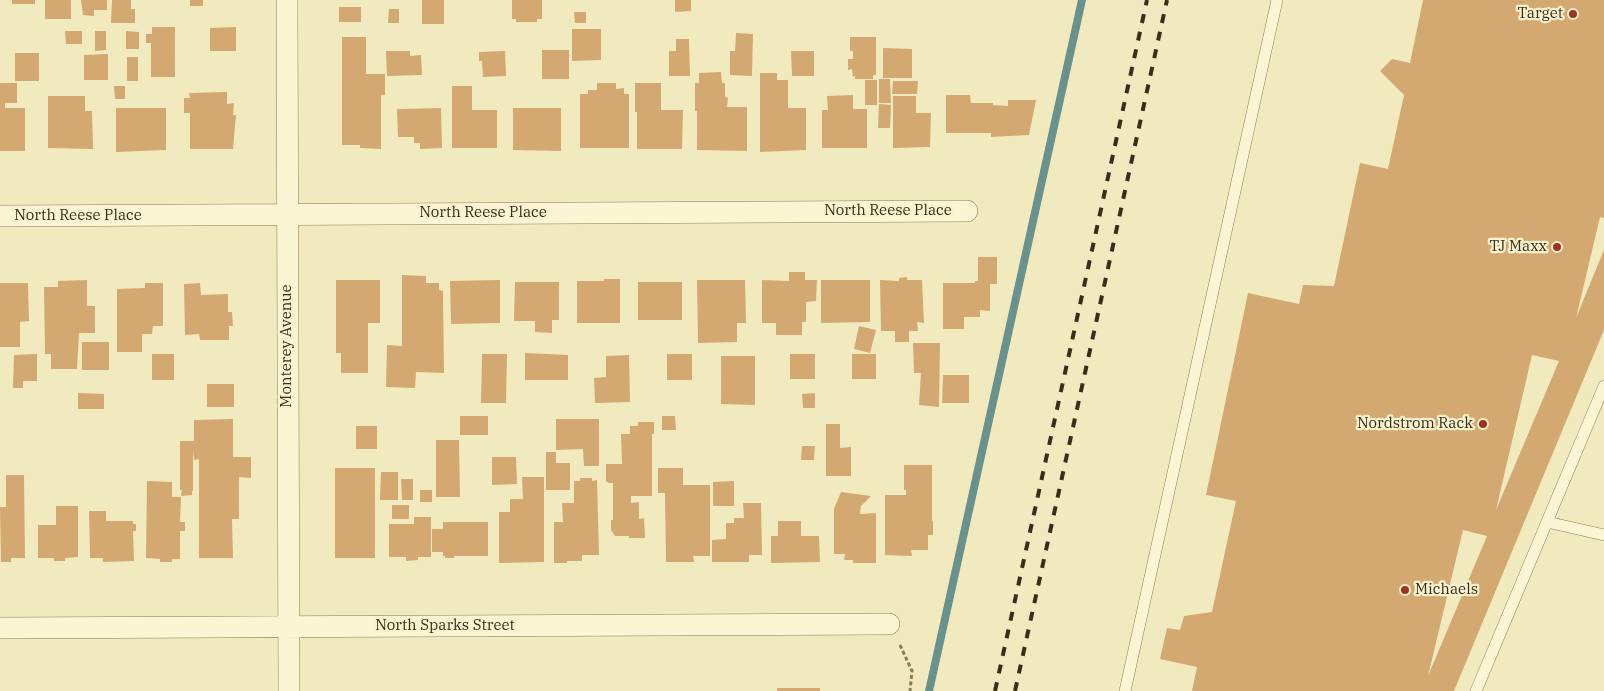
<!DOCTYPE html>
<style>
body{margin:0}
canvas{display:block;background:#f2eabf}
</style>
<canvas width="1604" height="691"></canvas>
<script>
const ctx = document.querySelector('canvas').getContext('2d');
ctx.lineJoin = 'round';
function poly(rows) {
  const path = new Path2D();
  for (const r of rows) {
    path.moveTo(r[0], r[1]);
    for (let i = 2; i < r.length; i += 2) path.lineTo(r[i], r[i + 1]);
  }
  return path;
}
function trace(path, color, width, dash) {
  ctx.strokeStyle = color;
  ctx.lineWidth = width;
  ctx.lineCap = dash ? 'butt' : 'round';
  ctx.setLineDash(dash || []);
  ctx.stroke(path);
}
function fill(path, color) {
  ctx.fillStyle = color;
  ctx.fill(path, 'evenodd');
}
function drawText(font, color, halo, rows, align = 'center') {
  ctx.font = font + ' "IBM Plex Serif",serif';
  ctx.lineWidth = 4.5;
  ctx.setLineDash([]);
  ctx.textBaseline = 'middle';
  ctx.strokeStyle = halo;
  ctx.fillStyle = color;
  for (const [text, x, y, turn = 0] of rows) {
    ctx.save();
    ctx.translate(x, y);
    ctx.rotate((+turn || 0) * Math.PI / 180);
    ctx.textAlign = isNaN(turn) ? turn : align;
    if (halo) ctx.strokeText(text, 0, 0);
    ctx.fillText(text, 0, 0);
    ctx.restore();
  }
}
trace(poly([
 [929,691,1082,0]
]), '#69928d', 8);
fill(poly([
 [12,0,35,0,35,4,12,4],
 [45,0,71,0,71,19,45,19],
 [81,0,107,0,107,10,94,10,94,16,83,15],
 [112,0,131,0,131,9,135,9,135,23,111,23],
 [190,0,203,0,203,6,190,6],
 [422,0,444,0,444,24,422,24],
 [512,0,542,0,542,19,537,19,537,22,516,22,516,19,512,19],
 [675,0,691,0,691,11,675,12],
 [1423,0,1604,0,1604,218,1600,217,1576,318,1604,250,1604,330,1454,691,1192,691,1197,667,1160,659,1167,628,1180,630,1184,616,1212,612,1236,501,1206,495,1248,293,1299,304,1303,285,1334,286,1360,163,1388,169,1404,95,1380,71,1392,59,1410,63],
 [1532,355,1559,361,1496,510],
 [1463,530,1487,536,1428,676],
 [339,7,361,7,361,22,339,22],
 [389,9,399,9,399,23,388,23],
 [574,12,586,12,586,23,575,23],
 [152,27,175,27,175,77,151,77,151,43,146,43,146,34,152,34],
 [236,27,236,51,210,51,210,28],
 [572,29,601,29,601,60,572,61],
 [65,31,82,31,82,44,66,44],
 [95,31,106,31,106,50,95,51],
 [126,31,139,32,139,49,126,49],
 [736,33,753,34,752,76,730,75,730,51,735,51],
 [342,37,366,37,366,74,385,74,385,95,381,95,381,149,360,148,360,145,342,145],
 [850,37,876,37,876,75,873,75,873,79,855,79,855,76,853,77,852,69,848,70,848,59,853,59,853,51,850,51],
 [676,39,689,39,690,76,669,76,669,51,676,51],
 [883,48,912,49,912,78,883,78],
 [542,50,569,50,569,79,542,79],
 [386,51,410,51,410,56,421,55,422,75,387,76],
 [505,51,506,76,483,77,482,61,479,61,479,52],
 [791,51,814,51,814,76,792,76],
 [15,53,39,53,39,81,15,81],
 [108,54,108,80,84,80,84,55],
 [127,57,138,57,138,81,127,81],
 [721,72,722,83,725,83,725,97,728,98,727,107,747,107,747,151,697,150,697,111,695,111,695,83,699,83,699,73],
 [760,73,777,73,777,80,788,80,788,108,806,108,806,150,760,152],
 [879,79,890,79,891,103,879,103],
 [865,80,877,80,877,105,865,105],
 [893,81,918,81,917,94,892,94],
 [0,83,17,83,17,103,5,103,5,108,25,108,25,151,0,151],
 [597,83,616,83,616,89,624,88,624,94,629,94,629,148,580,148,580,94,588,94,588,90,597,90],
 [635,83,661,83,661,110,683,110,682,149,637,149,637,112,635,112],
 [114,86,125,86,125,99,115,99],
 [452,86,472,86,472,110,497,110,497,148,452,148],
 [227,92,227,104,234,103,233,115,236,115,233,149,190,149,190,113,184,113,184,98,190,98,189,93],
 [853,95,853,109,867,109,867,148,822,148,822,110,828,110,827,96],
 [946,95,970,95,971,103,993,103,993,105,1008,106,1008,100,1036,100,1029,135,991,137,991,133,946,133],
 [48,96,85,96,85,111,92,111,93,149,48,148],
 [893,96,916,96,916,113,931,113,930,147,893,148],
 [879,104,891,105,890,128,878,128],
 [116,108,166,108,166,150,116,152],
 [441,108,442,148,420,149,420,143,414,143,414,137,398,137,397,109],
 [513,108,561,108,561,151,513,150],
 [978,257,997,257,997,284,990,284,990,311,980,310,980,317,964,317,964,329,943,329,943,283,975,283,975,281,978,281],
 [789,272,805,272,805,280,817,280,816,301,806,302,806,322,802,322,802,335,776,335,776,323,762,323,762,280,789,281],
 [402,275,426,276,426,283,439,283,439,290,443,291,444,373,416,372,415,388,386,387,387,345,402,346],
 [907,277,907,280,922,280,924,323,917,322,918,331,909,331,909,342,895,342,895,331,881,331,880,280,899,281,899,278],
 [604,279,620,279,620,323,577,323,577,281,604,281],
 [87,280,87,306,95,306,95,333,79,333,77,369,51,369,51,354,45,354,44,287,58,287,58,281],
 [336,280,380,280,380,323,368,323,368,373,341,373,341,353,336,353],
 [500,280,500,323,451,324,450,281],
 [697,280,745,280,746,323,737,323,737,342,698,343],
 [821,280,870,280,870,322,821,323],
 [515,282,559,282,559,320,552,320,552,333,535,332,535,321,514,321],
 [638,282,682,282,682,320,638,320],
 [0,283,28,283,29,321,20,322,20,347,0,347],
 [145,283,163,283,163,326,153,326,152,334,142,334,142,352,117,352,117,289,145,288],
 [200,283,201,295,228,294,228,312,232,312,233,326,229,326,229,340,200,340,199,334,185,335,184,284],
 [859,326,876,330,870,353,854,349],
 [82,342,109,342,109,370,82,370],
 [913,343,940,343,939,407,919,405,921,373,914,373],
 [525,353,568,355,568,380,525,380],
 [37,354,37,381,23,381,23,388,13,388,14,355],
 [152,354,174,354,174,380,152,380],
 [482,354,507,354,506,403,481,403],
 [667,354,692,354,692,380,667,380],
 [790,354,815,354,815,379,790,379],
 [852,354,876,354,876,379,852,379],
 [629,355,630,402,595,403,594,378,606,377,606,356],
 [721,356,755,356,755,405,721,404],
 [943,375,969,375,969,403,942,403],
 [207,384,234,384,234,407,207,407],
 [78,393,104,394,104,409,78,409],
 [815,393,815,408,803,408,802,394],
 [460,416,488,416,488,435,460,435],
 [662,416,675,416,676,430,662,430],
 [233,419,233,457,251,457,251,478,239,477,239,519,232,519,233,558,199,558,199,459,194,460,193,450,193,491,192,491,192,495,181,496,182,490,180,490,180,441,194,441,194,420],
 [556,419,599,419,599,466,584,466,583,449,556,450],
 [638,422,654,422,654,434,652,434,652,496,631,496,631,503,639,502,639,519,644,518,645,538,629,538,629,536,615,536,611,530,611,520,613,520,613,483,609,483,606,481,606,464,622,464,621,434,630,434,630,426,638,426],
 [826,424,840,424,840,448,851,447,851,476,826,476],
 [356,426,377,426,377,449,356,449],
 [436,440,459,440,460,497,436,497],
 [802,446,815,446,814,460,801,460],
 [546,452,556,452,556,463,570,463,570,490,546,490],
 [492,457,516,457,517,484,492,485],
 [904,465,932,465,932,521,933,521,933,535,928,535,928,550,911,550,912,556,885,555,885,495,906,495,906,490,904,490],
 [335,468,375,468,375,558,335,558],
 [658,468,683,468,683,485,710,485,710,556,693,556,694,562,666,562,665,493,658,493],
 [381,472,398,472,398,500,380,500],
 [6,475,24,475,25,558,11,558,11,562,1,562,0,507,6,507],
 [522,477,544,477,544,562,499,563,499,512,510,512,510,499,523,499],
 [580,478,592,478,592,481,597,480,599,555,582,555,582,561,567,561,567,563,554,563,554,522,563,522,562,503,574,503,574,481,580,481],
 [401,479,413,479,413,500,402,500],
 [147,481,172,482,172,497,181,497,180,522,185,522,185,531,180,531,180,559,172,559,172,562,160,562,160,559,146,558],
 [734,481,734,506,713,506,713,482],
 [420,490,432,490,432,502,420,502],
 [841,492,871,496,861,506,860,514,876,513,876,563,853,563,853,560,844,560,845,554,834,554,834,509],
 [743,503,761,503,762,555,749,555,749,562,712,562,712,540,726,539,726,523,734,523,734,518,744,518],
 [392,505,409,505,409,519,392,519],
 [56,506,78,506,78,557,65,558,65,561,54,561,54,558,38,558,38,525,56,525],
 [89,511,106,511,106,521,133,521,133,524,136,524,136,531,133,531,134,561,103,562,103,558,90,558],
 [414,517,431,517,431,557,418,557,418,560,406,561,406,557,389,557,389,524,414,524],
 [778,521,801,521,801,536,819,536,820,562,771,563,771,536,778,536],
 [443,522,488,522,488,556,454,556,454,558,445,558,445,556,443,556,443,552,432,552,432,529,443,529],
 [777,688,820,688,820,691,777,691]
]), '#d3a871');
const service = poly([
 [1547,522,1604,535],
 [1125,691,1277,0],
 [1476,691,1604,386]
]);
const minor = poly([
 [287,0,289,691],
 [0,216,967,211],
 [0,628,889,624]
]);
trace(service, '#8c7a56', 12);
trace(minor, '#8c7a56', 22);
trace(poly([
 [900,645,912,671,910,691]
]), '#8c7a56', 3, [4, 2.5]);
trace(service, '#fcf5d3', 11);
trace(minor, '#fcf5d3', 21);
trace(poly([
 [995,691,1147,0],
 [1015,691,1167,0]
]), '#3a2e1b', 4, [9, 9]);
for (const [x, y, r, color] of [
 [1573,14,5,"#a03120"],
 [1557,247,5,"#a03120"],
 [1483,424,5,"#a03120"],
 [1405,590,5,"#a03120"]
]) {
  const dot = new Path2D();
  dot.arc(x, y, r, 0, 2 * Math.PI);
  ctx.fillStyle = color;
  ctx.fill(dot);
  trace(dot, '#f8f2cf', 2);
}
drawText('15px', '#3a2e1b', '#f8f2cf', [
 ["Target",1563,14],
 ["TJ Maxx",1547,247],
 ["Nordstrom Rack",1473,424],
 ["Michaels",1415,590,"left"]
], 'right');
drawText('15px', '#3a2e1b', '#f8f2cf', [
 ["North Reese Place",888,211],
 ["North Reese Place",483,213],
 ["North Reese Place",78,216],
 ["Monterey Avenue",287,346,-90],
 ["North Sparks Street",445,626]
]);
</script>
